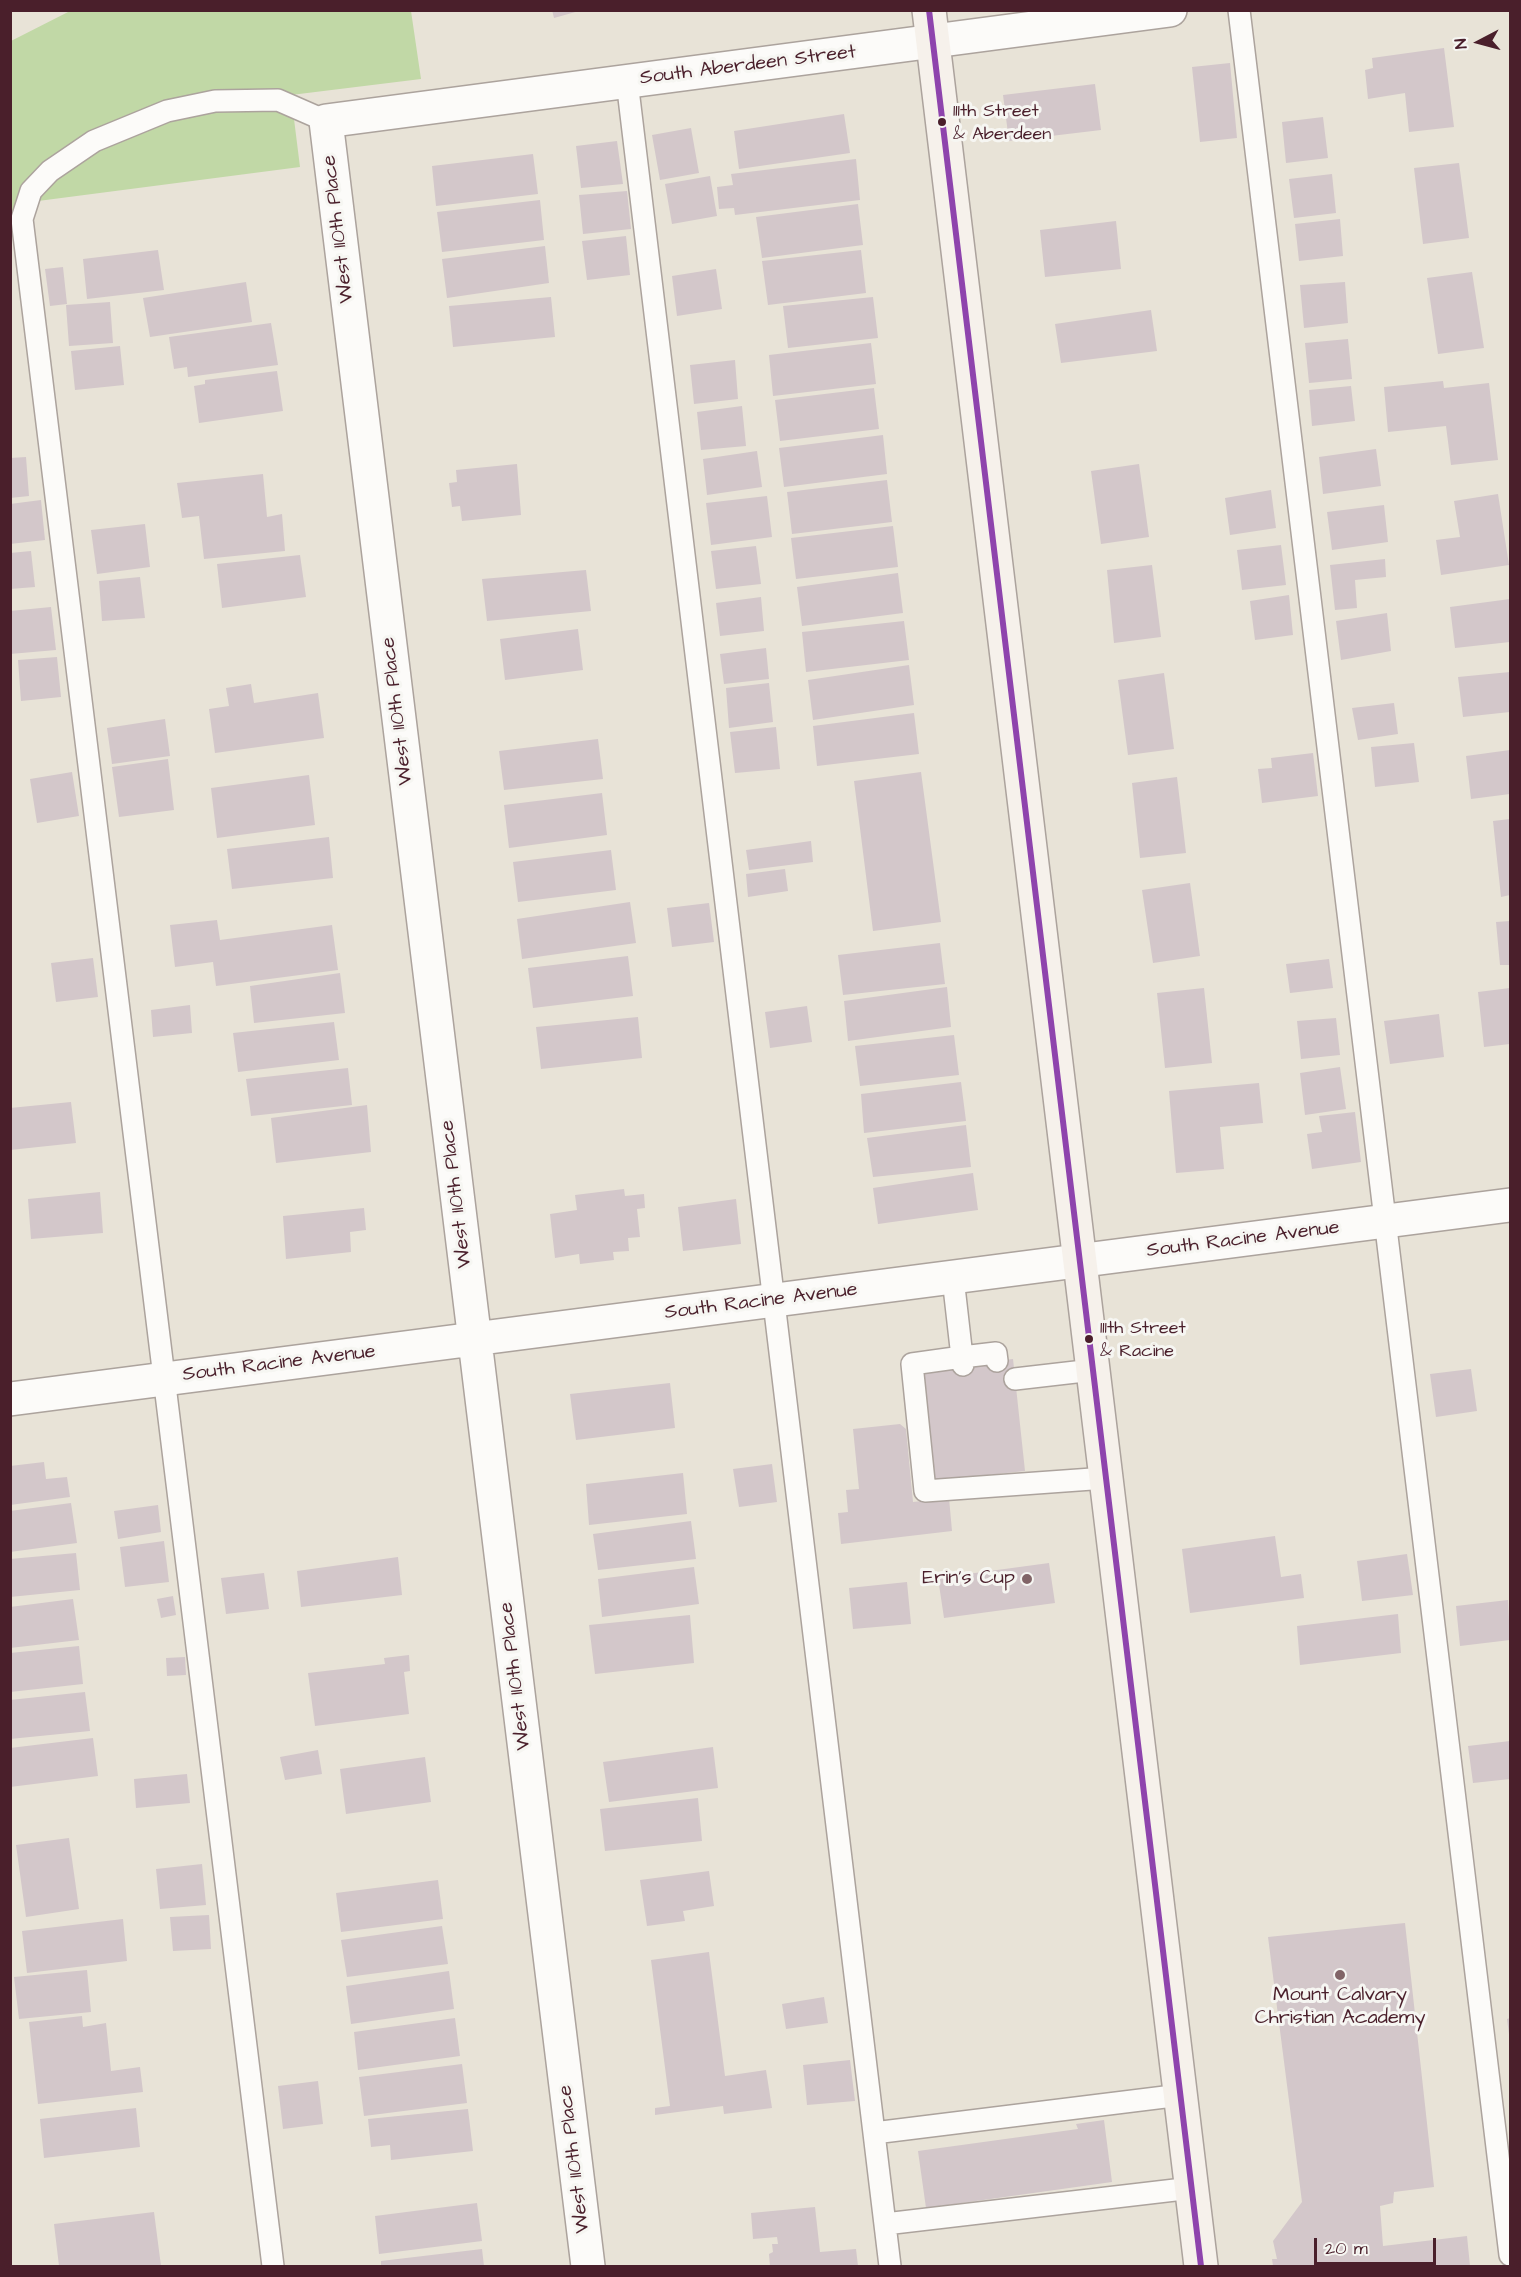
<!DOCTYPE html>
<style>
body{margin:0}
#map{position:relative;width:1521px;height:2277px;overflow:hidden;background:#e8e3d7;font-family:"Architects Daughter",sans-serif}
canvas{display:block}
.frame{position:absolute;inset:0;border:12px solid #4a1f2b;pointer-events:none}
.north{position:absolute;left:1449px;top:12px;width:60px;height:60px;-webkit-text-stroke:4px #f6f6f2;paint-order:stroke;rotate:264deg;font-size:16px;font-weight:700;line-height:24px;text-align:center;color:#4a1f2b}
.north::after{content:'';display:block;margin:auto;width:21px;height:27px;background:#4a1f2b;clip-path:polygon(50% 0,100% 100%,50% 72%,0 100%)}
.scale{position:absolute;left:1314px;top:2238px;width:122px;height:27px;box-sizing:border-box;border:3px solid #4a1f2b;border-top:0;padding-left:8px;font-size:18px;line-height:21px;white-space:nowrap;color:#4a1f2b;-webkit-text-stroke:4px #f6f6f2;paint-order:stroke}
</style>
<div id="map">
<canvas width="1521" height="2277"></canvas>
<div class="frame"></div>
<div class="north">N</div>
<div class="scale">20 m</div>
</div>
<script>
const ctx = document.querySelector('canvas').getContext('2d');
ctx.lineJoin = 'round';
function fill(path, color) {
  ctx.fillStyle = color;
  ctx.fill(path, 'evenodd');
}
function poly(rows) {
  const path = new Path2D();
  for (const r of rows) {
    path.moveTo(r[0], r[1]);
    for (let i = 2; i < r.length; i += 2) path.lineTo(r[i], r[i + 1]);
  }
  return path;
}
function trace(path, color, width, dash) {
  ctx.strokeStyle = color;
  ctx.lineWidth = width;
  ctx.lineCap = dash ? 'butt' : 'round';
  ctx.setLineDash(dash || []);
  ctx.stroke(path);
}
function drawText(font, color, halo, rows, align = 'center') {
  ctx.font = font + ' "Architects Daughter",sans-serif';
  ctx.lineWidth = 6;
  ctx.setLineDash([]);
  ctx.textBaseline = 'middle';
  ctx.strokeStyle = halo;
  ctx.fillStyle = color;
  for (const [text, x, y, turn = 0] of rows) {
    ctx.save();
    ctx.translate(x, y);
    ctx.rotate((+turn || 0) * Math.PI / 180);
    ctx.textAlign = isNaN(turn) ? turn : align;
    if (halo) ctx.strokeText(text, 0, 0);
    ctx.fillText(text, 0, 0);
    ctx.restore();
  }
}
fill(poly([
 [70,11,411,11,421,79,291,95,300,167,15,204,11,230,11,41]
]), '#c1d8a6');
fill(poly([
 [552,10,579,10,579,11,554,18],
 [1444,48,1454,127,1409,132,1405,93,1368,99,1365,70,1373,68,1372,58],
 [1230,63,1237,138,1200,142,1192,67],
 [1095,84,1101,130,1009,141,1003,95],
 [844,114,850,153,739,169,734,131],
 [1323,117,1328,158,1286,163,1282,122],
 [691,128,699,173,660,180,652,135],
 [617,141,623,184,581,188,576,146],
 [533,154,538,194,436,206,432,166],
 [856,159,860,200,735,215,734,208,719,209,717,187,733,185,731,174],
 [1459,163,1469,238,1423,244,1414,168],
 [1332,174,1336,213,1294,218,1289,179],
 [710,176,717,216,672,224,665,184],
 [627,191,631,229,583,234,579,195],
 [540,200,544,240,442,252,437,212],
 [858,204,863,245,762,258,756,217],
 [1340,219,1343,256,1299,261,1295,224],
 [1116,221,1121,269,1045,277,1040,230],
 [626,236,630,275,587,280,582,241],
 [545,246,549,283,447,298,442,259],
 [158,250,164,290,87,299,83,259],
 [861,250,866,293,768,305,762,261],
 [63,267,67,304,50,306,45,269],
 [716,269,722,309,677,316,672,276],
 [1472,272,1484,348,1438,354,1427,278],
 [246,282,252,322,150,337,143,298],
 [1345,282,1348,323,1304,328,1300,285],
 [551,297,555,337,453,347,449,306],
 [873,297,878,338,788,348,783,306],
 [110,302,113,343,69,346,66,305],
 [1151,310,1157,351,1061,363,1055,324],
 [271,323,278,365,188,377,187,367,174,369,169,337],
 [1348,339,1352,379,1309,383,1305,343],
 [871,343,876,384,773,396,769,355],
 [120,346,124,385,75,390,71,351],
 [735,360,738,399,694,404,690,365],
 [277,371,283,411,199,423,194,386,205,384,205,380],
 [1443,381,1444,388,1489,383,1498,460,1451,465,1446,426,1388,432,1384,387],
 [1351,386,1355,421,1312,426,1309,390],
 [874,388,879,429,780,441,775,400],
 [742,406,746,446,701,450,697,412],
 [883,435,887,474,784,487,779,448],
 [1376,449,1381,486,1323,494,1319,457],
 [757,451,762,487,707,495,703,459],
 [26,457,29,496,10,498,10,458],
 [517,464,521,515,462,521,460,506,452,507,449,483,457,482,456,470],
 [1139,464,1149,537,1101,544,1091,471],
 [263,474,267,517,282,514,285,551,204,559,199,516,182,518,177,483],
 [887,480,892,522,792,534,787,492],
 [1271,490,1276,528,1230,535,1225,498],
 [1498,494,1509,565,1441,575,1436,540,1460,537,1454,501],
 [767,496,772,537,711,545,706,503],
 [41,500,45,540,10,544,10,504],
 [1384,505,1388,542,1332,550,1327,512],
 [145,524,150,567,97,574,91,530],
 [893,526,898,567,796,579,791,538],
 [1281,545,1286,585,1242,590,1237,550],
 [756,546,761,584,716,589,711,551],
 [31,551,35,587,10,589,10,553],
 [300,555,306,597,222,608,217,564],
 [1385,559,1386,577,1355,580,1357,608,1335,610,1330,565],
 [1152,565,1161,637,1114,643,1107,570],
 [586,570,591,611,487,621,482,579],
 [898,573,903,613,802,626,797,587],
 [140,577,145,618,102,621,99,581],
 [1289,595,1293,635,1255,640,1250,601],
 [761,597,764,631,720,636,716,603],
 [1510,599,1510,642,1455,648,1450,607],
 [51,607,56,650,10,654,10,611],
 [1387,613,1391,651,1341,660,1336,621],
 [904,621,909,660,806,672,802,632],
 [578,629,583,670,505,680,500,639],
 [766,648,769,679,724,684,720,654],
 [57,657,61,697,21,701,18,660],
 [909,665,914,705,813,720,808,680],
 [1510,672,1510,712,1463,717,1458,677],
 [1164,673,1174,749,1128,755,1118,680],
 [769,683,773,722,729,728,726,688],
 [251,684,254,703,318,693,324,738,215,753,209,709,229,706,226,688],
 [1394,703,1398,734,1358,740,1352,708],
 [914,713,919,754,817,766,813,726],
 [165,719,170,756,112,764,107,728],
 [776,727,780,769,735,773,730,732],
 [598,739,603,779,504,790,499,751],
 [1414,743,1419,782,1375,787,1371,747],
 [1510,750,1510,794,1471,799,1466,756],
 [1313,753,1318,796,1262,803,1258,769,1272,768,1271,758],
 [168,759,174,810,119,817,112,767],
 [72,772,79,816,37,823,30,779],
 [921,772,941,922,873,931,854,781],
 [309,775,315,825,217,838,211,788],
 [1177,777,1186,853,1140,858,1132,783],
 [602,793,607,835,509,848,504,805],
 [1510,819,1510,895,1501,897,1493,821],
 [329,837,333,878,232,889,227,849],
 [811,841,813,862,749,870,746,850],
 [611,850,616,890,518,902,513,862],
 [785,869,788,891,748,897,746,874],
 [1190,883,1200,956,1153,963,1142,890],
 [630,902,636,943,522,959,517,919],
 [709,903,714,942,672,947,667,908],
 [217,920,220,940,332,925,338,970,216,986,213,962,175,967,170,925],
 [1510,921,1510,965,1500,965,1496,922],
 [940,943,945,984,843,995,838,955],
 [628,956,633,996,533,1008,528,968],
 [93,958,98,997,56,1002,51,963],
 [1329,959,1333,988,1290,993,1286,964],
 [340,973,345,1013,254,1023,250,986],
 [947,987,951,1027,848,1041,844,1001],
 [1204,988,1212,1063,1165,1068,1157,993],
 [1510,988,1510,1044,1484,1047,1478,992],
 [190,1005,192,1033,153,1037,151,1010],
 [807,1006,812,1042,770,1048,765,1012],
 [1439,1014,1444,1057,1390,1064,1384,1021],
 [638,1017,642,1058,541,1069,536,1027],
 [1336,1018,1340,1055,1301,1059,1297,1021],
 [334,1022,339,1060,238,1072,233,1033],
 [954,1035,959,1075,860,1086,855,1046],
 [1340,1067,1346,1109,1305,1115,1300,1073],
 [348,1068,352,1105,251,1116,246,1079],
 [961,1082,966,1121,864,1133,861,1094],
 [1259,1083,1263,1123,1220,1127,1224,1169,1176,1173,1169,1091],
 [71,1102,76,1143,10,1150,10,1108],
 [367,1105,371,1152,276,1163,271,1118],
 [1355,1112,1361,1162,1312,1169,1307,1134,1322,1132,1319,1116],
 [966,1125,971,1167,873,1177,867,1138],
 [973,1173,978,1210,878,1224,873,1188],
 [624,1189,625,1196,644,1194,645,1208,637,1209,640,1237,628,1238,629,1251,613,1252,614,1260,580,1264,579,1254,555,1258,550,1214,577,1210,575,1195],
 [100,1192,103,1233,31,1239,28,1199],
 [736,1199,741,1244,683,1251,678,1207],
 [364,1208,366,1230,350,1232,351,1252,286,1259,283,1216],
 [1013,1359,1025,1471,933,1481,920,1370],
 [1471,1369,1477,1411,1436,1417,1430,1374],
 [670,1383,675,1428,576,1440,570,1394],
 [900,1424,906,1429,913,1502,949,1498,952,1531,841,1544,838,1513,848,1512,846,1490,859,1489,853,1429],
 [44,1462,46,1479,67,1477,70,1497,10,1505,10,1466],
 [772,1464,777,1502,739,1507,733,1469],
 [683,1473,687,1514,589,1525,586,1484],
 [71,1503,77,1543,10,1552,10,1511],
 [158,1505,161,1532,118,1539,114,1511],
 [691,1521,696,1559,598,1570,593,1534],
 [1275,1536,1281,1577,1301,1574,1304,1598,1190,1613,1182,1549],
 [164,1541,169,1582,125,1587,120,1547],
 [76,1553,80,1590,10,1597,10,1559],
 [1407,1554,1413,1595,1362,1601,1357,1561],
 [398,1557,402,1595,301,1607,297,1571],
 [1049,1563,1055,1603,944,1618,938,1578],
 [694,1567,699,1604,602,1617,598,1579],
 [264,1573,269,1609,226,1614,221,1578],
 [907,1582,911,1624,853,1629,849,1588],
 [173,1596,176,1615,161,1618,157,1599],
 [73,1599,79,1640,10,1648,10,1607],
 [1508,1600,1510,1640,1460,1646,1456,1606],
 [1398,1614,1401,1653,1300,1665,1297,1626],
 [690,1615,694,1663,595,1674,589,1625],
 [79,1646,83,1684,10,1692,10,1653],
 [409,1655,410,1671,404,1672,409,1714,315,1726,308,1673,385,1664,384,1658],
 [185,1657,186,1675,167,1676,166,1658],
 [85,1692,90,1731,10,1739,10,1700],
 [93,1738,98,1776,10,1787,10,1748],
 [1510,1741,1510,1779,1473,1783,1468,1746],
 [713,1747,718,1788,609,1802,603,1762],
 [318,1750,322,1774,285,1780,280,1757],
 [425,1757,431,1802,346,1814,340,1769],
 [187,1774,190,1803,136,1808,134,1779],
 [698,1798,702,1841,605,1851,600,1809],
 [69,1838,79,1909,26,1917,16,1845],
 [202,1864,206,1905,160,1909,156,1869],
 [709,1871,714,1906,683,1911,685,1921,647,1926,640,1880],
 [438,1880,443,1919,341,1932,336,1893],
 [209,1915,211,1949,173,1951,170,1917],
 [123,1919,127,1961,27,1973,22,1931],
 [1405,1923,1434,2187,1394,2192,1393,2203,1380,2206,1383,2246,1467,2236,1470,2266,1273,2266,1272,2259,1277,2259,1273,2241,1302,2202,1268,1937],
 [442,1926,448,1964,347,1977,341,1940],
 [709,1952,725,2076,766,2070,772,2108,724,2114,723,2106,655,2115,655,2108,670,2106,651,1960],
 [87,1970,91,2012,19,2019,14,1977],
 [449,1971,454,2009,351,2024,346,1986],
 [824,1997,828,2023,786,2029,782,2004],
 [82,2016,83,2027,106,2023,111,2071,140,2067,143,2092,38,2104,29,2022],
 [455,2018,460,2056,358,2070,354,2032],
 [1510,2018,1510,2034,1509,2034,1507,2019],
 [850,2060,855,2101,807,2105,803,2065],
 [462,2064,467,2103,364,2116,359,2077],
 [318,2081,323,2124,283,2129,278,2086],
 [136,2108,140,2147,44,2158,40,2119],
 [468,2109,473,2151,391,2160,390,2145,371,2147,368,2119],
 [1104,2120,1112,2182,926,2208,918,2151,1078,2129,1076,2124],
 [477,2203,482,2241,379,2254,375,2216],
 [815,2207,820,2252,856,2249,858,2266,770,2266,769,2254,773,2252,772,2244,778,2244,777,2237,753,2239,751,2213],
 [154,2212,161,2266,59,2266,54,2224],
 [482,2249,484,2266,381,2266,381,2261]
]), '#d3c7ca');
const service = poly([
 [1239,10,1510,2255],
 [627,81,890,2266],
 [953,1278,962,1357,912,1364,925,1491,1106,1478],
 [963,1365,962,1357,996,1353,997,1361],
 [1015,1379,1093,1370],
 [874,2133,1181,2095],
 [885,2224,1192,2188],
 [273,2266,22,219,31,191,50,171,94,141,167,111,215,101,278,100,326,121]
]);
const minor = poly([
 [10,1399,1510,1205],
 [588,2266,326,121,1170,10]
]);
const secondary = poly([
 [929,10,1201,2266]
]);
trace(service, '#aca39d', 24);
trace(minor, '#aca39d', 36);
trace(secondary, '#aca39d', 36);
trace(service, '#fcfbf9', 21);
trace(minor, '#fcfbf9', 33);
trace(secondary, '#f6f1eb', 33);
trace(poly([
 [929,10,1201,2266]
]), '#8e44ad', 6);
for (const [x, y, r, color] of [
 [942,122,5,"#4a1f2b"],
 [1089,1339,5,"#4a1f2b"],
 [1027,1579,6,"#816467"],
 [1340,1975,6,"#816467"]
]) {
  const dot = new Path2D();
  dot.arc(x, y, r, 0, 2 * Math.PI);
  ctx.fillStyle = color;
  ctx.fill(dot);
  trace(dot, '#f6f6f2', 2);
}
drawText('18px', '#4a1f2b', '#f6f6f2', [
 ["111th Street",953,112],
 ["& Aberdeen",953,135],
 ["111th Street",1100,1329],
 ["& Racine",1100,1352]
], 'left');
drawText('20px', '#4a1f2b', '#f6f6f2', [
 ["South Aberdeen Street",748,66,-7],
 ["West 110th Place",339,229,-97],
 ["West 110th Place",398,711,-97],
 ["West 110th Place",457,1194,-97],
 ["South Racine Avenue",1243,1240,-7],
 ["South Racine Avenue",761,1302,-7],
 ["South Racine Avenue",279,1364,-7],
 ["West 110th Place",516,1676,-97],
 ["West 110th Place",575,2159,-97]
]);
drawText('20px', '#4a1f2b', '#f6f6f2', [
 ["Erin's Cup",1015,1579],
 ["Mount Calvary",1340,1996,"center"],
 ["Christian Academy",1340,2019,"center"]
], 'right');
</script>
